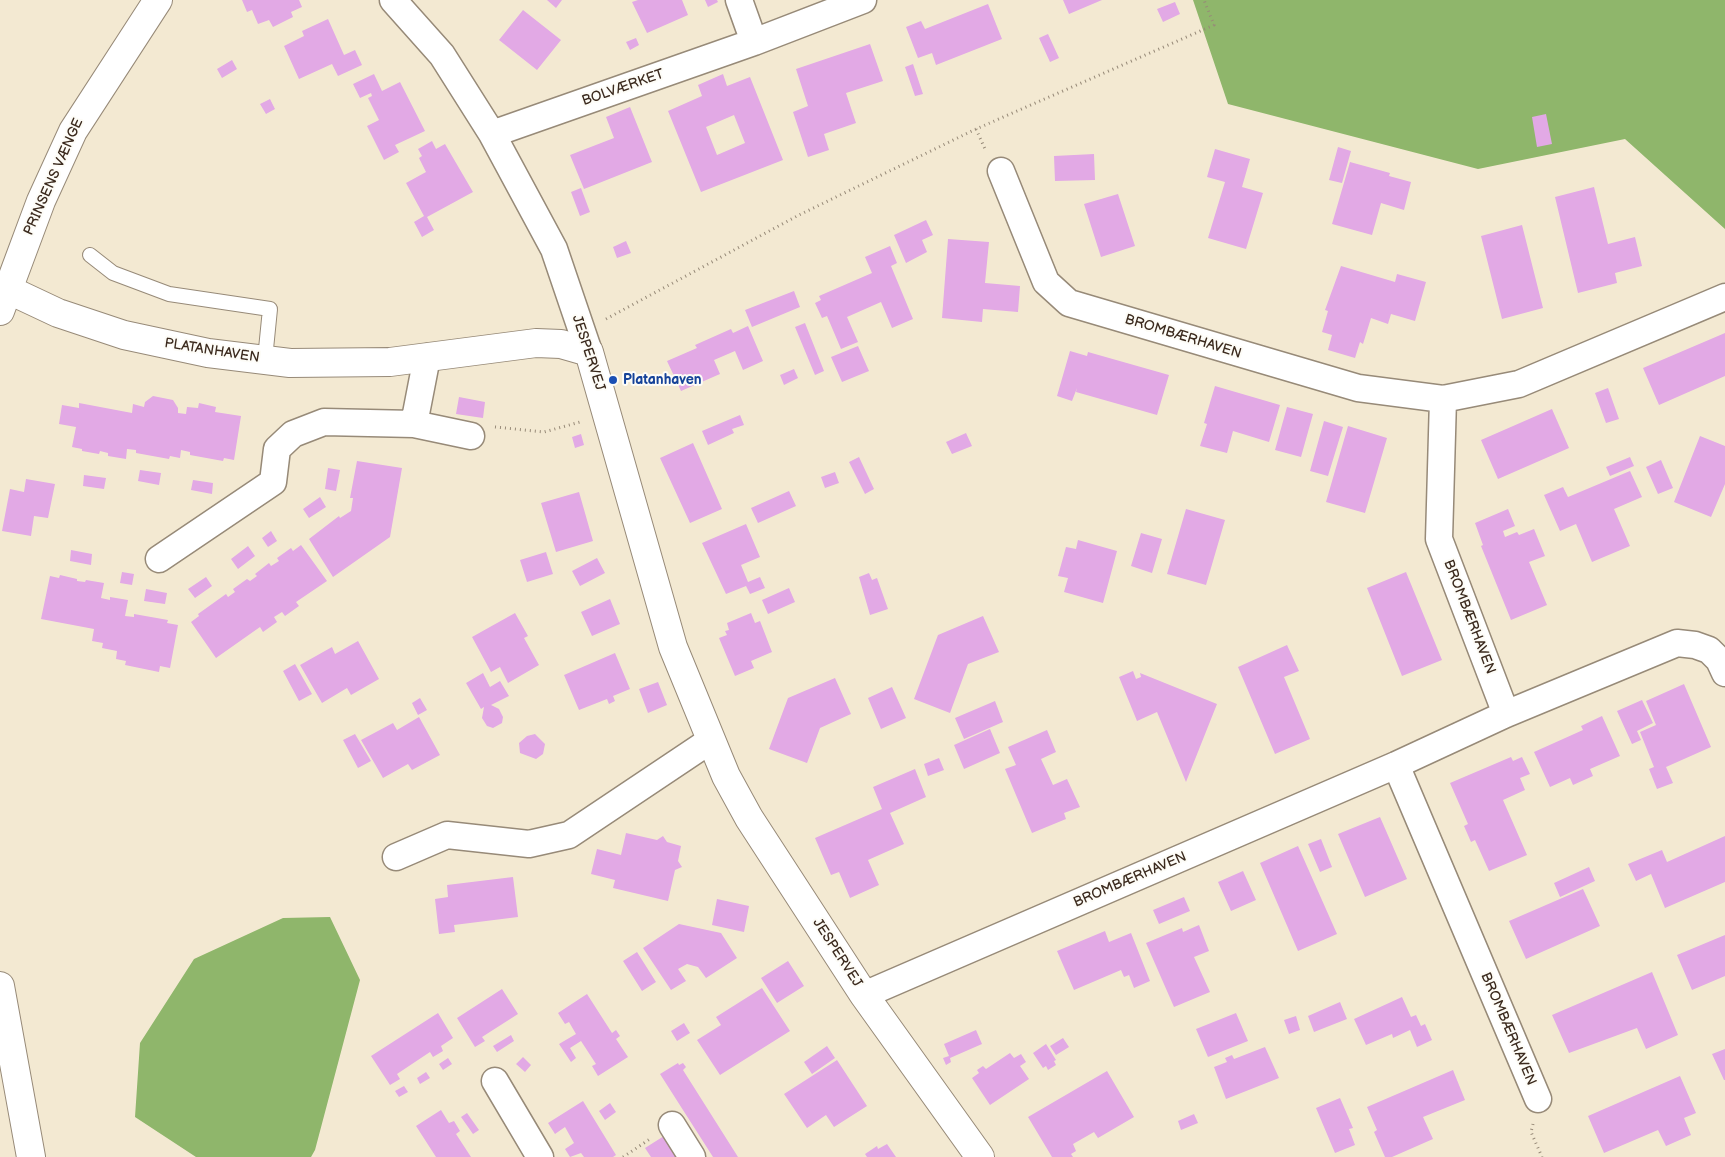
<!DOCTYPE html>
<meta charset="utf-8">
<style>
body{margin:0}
canvas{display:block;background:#f3e9d2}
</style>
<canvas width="1725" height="1157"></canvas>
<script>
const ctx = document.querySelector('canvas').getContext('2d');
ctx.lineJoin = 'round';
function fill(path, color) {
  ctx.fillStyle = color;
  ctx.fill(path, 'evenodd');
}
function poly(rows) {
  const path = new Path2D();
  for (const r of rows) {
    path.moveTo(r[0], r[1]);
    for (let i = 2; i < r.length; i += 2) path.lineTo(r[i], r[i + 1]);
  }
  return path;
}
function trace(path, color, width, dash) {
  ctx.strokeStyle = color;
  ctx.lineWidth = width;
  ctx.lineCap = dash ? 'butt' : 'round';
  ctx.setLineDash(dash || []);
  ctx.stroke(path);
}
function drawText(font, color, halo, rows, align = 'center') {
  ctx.font = font + ' "Balsamiq Sans",sans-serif';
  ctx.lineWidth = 4;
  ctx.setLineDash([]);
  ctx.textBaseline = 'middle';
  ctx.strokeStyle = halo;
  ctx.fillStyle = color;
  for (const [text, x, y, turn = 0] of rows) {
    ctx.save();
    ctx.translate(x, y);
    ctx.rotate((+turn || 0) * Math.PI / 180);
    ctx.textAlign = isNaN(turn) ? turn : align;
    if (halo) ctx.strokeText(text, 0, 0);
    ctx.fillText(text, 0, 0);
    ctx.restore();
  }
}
fill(poly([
 [1193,0,1725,0,1725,229,1625,139,1478,169,1228,104],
 [330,917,360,980,315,1150,311,1157,196,1157,135,1117,140,1043,194,959,283,918]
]), '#8fb66b');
fill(poly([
 [242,0,299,0,302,7,291,12,293,17,273,27,269,20,258,24,252,10,247,12],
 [547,0,562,0,556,8],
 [638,0,682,0,688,15,647,33,632,2],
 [705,0,717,0,718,2,708,7],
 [1063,0,1102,0,1069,14],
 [1175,2,1180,14,1163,22,1157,9],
 [988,4,1002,39,936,65,932,53,918,58,906,27,921,21,925,29],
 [523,10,561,40,537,70,499,40],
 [328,19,344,55,355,50,362,65,338,76,332,64,299,79,284,46,304,36,302,31],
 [1048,34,1059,58,1050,62,1039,38],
 [636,38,639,45,630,50,626,42],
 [870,44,883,81,846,93,856,123,824,134,829,150,808,157,793,112,808,106,796,69],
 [232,60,237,69,222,78,217,69],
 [913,64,923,94,915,96,905,67],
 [374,74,382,91,400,82,425,131,395,145,399,152,384,160,367,126,379,120,368,98,372,96,371,93,360,98,353,84],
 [723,74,727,86,750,77,783,160,701,192,668,111,702,96,698,85],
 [734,115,745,143,717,155,706,127],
 [270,99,275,109,266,114,260,104],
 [630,107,652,162,584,189,570,155,614,138,606,117],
 [1546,114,1552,144,1537,147,1532,117],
 [432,141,436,149,445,144,473,192,427,217,434,230,422,237,414,222,424,216,406,183,426,172,419,158,422,156,418,149],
 [1338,147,1351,151,1342,183,1329,180],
 [1215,149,1250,159,1242,187,1263,193,1246,249,1208,238,1225,182,1207,177],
 [1094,154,1095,180,1055,181,1054,156],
 [1350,162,1390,173,1389,176,1411,182,1404,210,1381,203,1372,235,1332,224],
 [1594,187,1608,244,1635,237,1642,266,1615,273,1617,283,1578,293,1555,197],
 [581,188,590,212,580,216,571,192],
 [1118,194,1135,246,1101,257,1084,204],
 [926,220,933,235,922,240,927,252,906,263,894,235],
 [1522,225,1543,308,1502,319,1481,236],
 [948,239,989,242,985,283,1020,286,1018,312,983,309,982,322,942,318],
 [626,241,631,253,617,258,613,247],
 [890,246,897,263,891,266,913,319,892,328,881,302,847,317,858,342,841,349,827,316,822,318,815,303,821,300,819,296,872,273,865,257],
 [1341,266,1395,282,1397,274,1426,282,1415,321,1391,314,1388,324,1371,318,1363,344,1360,342,1355,358,1328,350,1332,335,1322,332,1328,311,1325,310],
 [794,291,800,307,752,327,745,310],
 [805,323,824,371,815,375,795,327],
 [748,326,763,361,743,370,735,351,714,360,720,374,681,391,667,361,697,348,695,345,731,329,733,333],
 [1725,333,1725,376,1659,405,1643,368],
 [858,346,869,371,842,382,831,357],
 [1070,351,1087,356,1088,352,1169,375,1157,415,1076,392,1077,388,1072,401,1057,396],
 [794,369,798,378,784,385,780,375],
 [1215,386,1280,405,1269,442,1233,431,1227,453,1200,446,1207,424,1204,423],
 [1608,388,1619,419,1606,423,1595,393],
 [153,396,173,400,178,408,178,413,186,414,187,407,198,408,199,403,216,407,215,412,241,416,234,460,224,458,223,461,190,455,190,452,181,450,180,458,170,456,169,459,136,453,136,450,127,449,126,459,108,456,108,453,100,451,99,454,82,451,82,449,72,447,76,427,59,424,62,405,79,408,79,403,132,413,133,404,144,407,145,402],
 [459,397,485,402,483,418,456,414],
 [1287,407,1313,414,1301,457,1275,450],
 [1552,409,1569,448,1498,479,1481,440],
 [740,415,744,425,732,429,734,433,708,445,702,431],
 [1324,421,1343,427,1328,476,1310,471],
 [1348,426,1387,438,1365,513,1326,502],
 [966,433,972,446,952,454,946,442],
 [581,434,584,445,575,448,572,437],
 [1700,436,1725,446,1725,484,1711,517,1674,502],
 [693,443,722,509,690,523,660,458],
 [859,457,874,489,865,494,849,462],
 [1630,457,1634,466,1610,476,1606,467],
 [1661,460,1673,488,1658,494,1646,467],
 [357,461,402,468,390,537,333,577,309,539,339,516,340,518,351,511,353,498,350,498],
 [328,468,340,470,336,491,325,489],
 [140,470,161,473,159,485,138,481],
 [1630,471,1642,497,1614,509,1630,546,1592,562,1576,524,1560,531,1544,495,1563,487,1568,497],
 [835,472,839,483,825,488,821,477],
 [84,475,106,478,104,489,83,486],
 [26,479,55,484,48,518,34,516,31,536,2,531,10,489,24,492],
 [193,480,213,483,212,494,191,490],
 [789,491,796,506,758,523,751,508],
 [579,492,593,541,556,552,541,503],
 [320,497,326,507,309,518,303,509],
 [1186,509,1225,520,1206,585,1167,574],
 [1508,509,1515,526,1503,531,1505,537,1517,532,1519,535,1534,529,1545,556,1529,562,1547,605,1511,620,1481,546,1483,545,1475,523],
 [746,524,760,557,741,565,748,582,760,577,765,588,750,594,746,586,726,594,702,543],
 [271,531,277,541,268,547,262,538],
 [1141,533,1162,539,1152,573,1131,566],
 [1078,540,1117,551,1103,603,1064,592,1068,578,1058,576,1066,547,1076,549],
 [301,545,327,581,296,602,299,606,285,616,282,612,274,617,277,622,263,632,260,627,216,658,191,622,199,616,198,614,226,594,228,597,235,592,233,589,247,579,250,581,257,576,255,574,269,563,271,566,279,561,277,558,291,548,293,551],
 [248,546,255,556,238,569,231,559],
 [71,550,92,554,91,565,70,561],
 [546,552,553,574,527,582,520,560],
 [597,558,605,573,580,586,572,571],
 [122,572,134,574,132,585,120,583],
 [1406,572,1442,660,1402,676,1367,588],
 [869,573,872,580,877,578,888,609,870,615,859,577],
 [60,575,77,579,77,581,85,582,86,580,104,583,101,598,110,600,110,597,128,600,125,616,134,617,134,614,168,620,167,623,178,625,170,668,160,666,159,672,125,665,126,661,116,659,117,651,102,648,103,643,92,641,94,629,41,619,50,576,59,578],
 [206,577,212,586,195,598,188,589],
 [789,588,795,602,768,614,762,600],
 [146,589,167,593,165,604,144,601],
 [610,599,620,624,592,636,581,612],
 [515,613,528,636,524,638,539,665,508,683,500,667,491,672,472,637],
 [751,613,755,623,760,621,772,652,751,661,754,668,735,676,719,638,727,635,725,631,729,630,727,623],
 [983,616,999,652,968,664,950,713,914,699,938,635],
 [358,641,379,679,351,695,347,688,322,703,300,665,332,647,335,654],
 [1287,645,1299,671,1284,677,1310,739,1275,754,1238,667],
 [615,653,630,689,613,696,615,701,609,704,607,699,579,710,564,675],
 [295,664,312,694,299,701,283,671],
 [1133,671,1136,679,1141,677,1140,673,1217,704,1186,782,1157,712,1137,721,1119,677],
 [483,673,490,687,500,681,509,696,491,705,499,709,503,717,502,723,493,728,487,726,482,718,484,707,481,709,466,683],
 [835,678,851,714,820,728,807,763,769,749,788,698],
 [658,682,667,705,648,713,639,689],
 [1684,684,1711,747,1666,767,1673,783,1657,789,1649,769,1654,767,1640,732,1656,725,1646,701],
 [892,687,906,718,881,729,868,698],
 [420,698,427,710,418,715,412,703],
 [1642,700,1653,723,1637,731,1641,740,1632,744,1617,711],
 [995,701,1003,722,964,739,955,718],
 [1602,716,1620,756,1590,769,1593,776,1573,785,1570,778,1550,787,1534,752,1583,730,1581,726],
 [419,717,440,755,412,770,408,764,383,778,361,740,393,723,397,730],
 [990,729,1000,753,964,769,954,745],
 [1047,730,1056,752,1041,759,1053,785,1067,779,1080,807,1064,813,1066,819,1032,833,1005,769,1016,765,1008,747],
 [355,734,371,761,358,768,343,740],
 [535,734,545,744,543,754,536,759,520,753,519,743,527,736],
 [1511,757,1513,761,1522,757,1530,774,1520,778,1525,790,1503,800,1527,855,1489,871,1475,840,1471,842,1464,826,1468,824,1450,783],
 [939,758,944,770,928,776,924,764],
 [915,769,926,797,890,813,904,844,868,860,879,885,850,898,839,872,831,875,815,838,882,809,873,787],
 [1380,817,1407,879,1365,897,1338,834],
 [626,833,657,840,663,836,667,842,681,846,678,861,682,867,675,870,668,901,613,888,615,880,591,874,597,849,621,855],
 [1725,836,1725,882,1665,908,1651,874,1636,881,1628,864,1662,850,1667,862],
 [1321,839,1332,867,1320,872,1308,844],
 [1298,846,1337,934,1298,951,1260,863],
 [1589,867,1595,881,1560,897,1554,883],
 [1243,871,1256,900,1231,911,1218,882],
 [513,877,518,917,454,925,455,932,439,934,435,899,448,897,447,885],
 [1583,889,1600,926,1526,959,1509,921],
 [1184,897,1190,911,1159,924,1153,910],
 [717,899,749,906,744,932,712,925],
 [679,924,721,933,737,958,706,978,698,967,687,964,678,969,686,981,671,990,643,948],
 [1199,925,1209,951,1194,957,1210,992,1174,1007,1146,943,1182,928,1183,932],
 [1105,931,1109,942,1131,933,1150,981,1134,988,1129,975,1124,977,1121,970,1074,990,1057,951],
 [1725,935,1725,976,1692,990,1677,955],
 [637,952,656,982,642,991,623,961],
 [788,961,804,986,777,1003,761,978],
 [1652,972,1678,1035,1646,1049,1637,1028,1569,1053,1552,1015],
 [762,988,790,1031,720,1075,697,1040,721,1025,716,1017],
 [502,989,518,1014,482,1037,485,1041,475,1047,457,1018],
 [587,994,612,1033,616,1030,620,1036,616,1039,628,1057,598,1076,592,1066,596,1064,581,1041,570,1048,576,1058,571,1062,559,1044,576,1034,569,1022,565,1024,558,1013],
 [1402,997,1411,1017,1416,1015,1421,1026,1425,1024,1432,1040,1417,1047,1410,1030,1393,1038,1392,1034,1366,1045,1354,1019],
 [1340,1002,1347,1019,1314,1032,1308,1016],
 [438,1013,453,1038,441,1046,443,1051,433,1057,430,1052,397,1074,400,1079,390,1085,371,1056],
 [1236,1013,1248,1041,1208,1057,1196,1029],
 [1296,1016,1300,1030,1289,1034,1284,1020],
 [684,1023,690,1033,677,1041,671,1031],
 [976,1030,982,1044,950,1058,951,1062,946,1065,943,1058,949,1056,944,1044],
 [511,1035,514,1041,497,1052,493,1046],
 [1063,1038,1069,1047,1056,1055,1050,1046],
 [1046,1044,1056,1060,1054,1061,1056,1065,1048,1070,1046,1066,1043,1068,1033,1053],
 [827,1046,835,1058,812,1074,804,1062],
 [1265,1047,1279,1078,1226,1099,1214,1067,1227,1062,1225,1058,1232,1055,1234,1059],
 [1725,1049,1725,1080,1724,1080,1712,1054],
 [1010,1053,1014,1058,1021,1054,1026,1062,1020,1066,1029,1079,990,1105,972,1078,979,1073,977,1070,983,1066,986,1069],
 [523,1057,531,1065,525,1072,516,1064],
 [448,1058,452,1064,443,1070,439,1064],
 [837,1060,867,1106,834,1127,826,1115,807,1128,784,1094],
 [678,1063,679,1065,683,1063,686,1067,683,1070,738,1157,713,1157,660,1074],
 [1453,1070,1465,1100,1423,1117,1433,1139,1392,1157,1385,1157,1374,1132,1377,1130,1367,1107],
 [1107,1071,1134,1117,1098,1138,1094,1132,1073,1144,1076,1151,1071,1154,1073,1157,1052,1157,1028,1117],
 [426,1072,430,1078,420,1084,417,1078],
 [1680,1076,1696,1113,1684,1118,1691,1135,1666,1146,1658,1130,1604,1153,1588,1116],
 [404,1086,408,1092,399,1097,395,1091],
 [1340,1098,1353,1128,1349,1129,1355,1145,1335,1153,1316,1108],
 [583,1101,616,1155,613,1157,584,1157,581,1153,570,1157,565,1149,574,1143,565,1127,555,1134,548,1123],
 [610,1103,616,1112,605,1120,599,1111],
 [441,1110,449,1123,454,1121,460,1131,456,1134,471,1157,436,1157,416,1126],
 [467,1113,479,1130,473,1134,461,1117],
 [1194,1114,1198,1123,1181,1130,1178,1121],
 [664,1136,678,1157,651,1157,645,1148],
 [887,1144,896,1157,867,1157,865,1154,877,1146,878,1149]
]), '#e2a9e5');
const service = poly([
 [90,255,113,273,169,294,270,309,265,359]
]);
const minor = poly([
 [393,0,442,55,492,134,554,249,589,352],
 [739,0,754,42],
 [492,134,754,42,863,0],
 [1001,171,1046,282,1069,303,1358,388,1443,399,1519,384,1725,297],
 [1443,399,1439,539,1506,714],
 [414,424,427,357],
 [159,559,273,482,277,449,293,434,324,422,414,424,471,436],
 [1396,765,1538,1099],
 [396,857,447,835,529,844,569,835,711,740],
 [864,995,1396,765,1506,714,1677,643,1695,645,1709,650,1719,660,1725,673],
 [495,1081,540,1157],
 [672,1125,692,1157]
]);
const tertiary = poly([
 [7,289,58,313,124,335,208,353,290,363,390,362,536,343,561,344,589,352,673,647,726,776,749,818,864,995,980,1157],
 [0,311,41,201,73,131,158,0],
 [0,986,31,1157]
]);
trace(service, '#978a78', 16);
trace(minor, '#978a78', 29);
trace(tertiary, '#978a78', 30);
trace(poly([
 [976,129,985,149],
 [606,319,799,215,976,129,1214,25,1204,0],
 [495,427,544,432,580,422],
 [1533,1124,1531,1132,1542,1157],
 [623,1157,650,1139]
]), '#978a78', 3, [1, 4]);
trace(service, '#fff', 14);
trace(minor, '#fff', 26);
trace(tertiary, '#fff', 28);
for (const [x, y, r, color] of [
 [613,380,5,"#1a4fb4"]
]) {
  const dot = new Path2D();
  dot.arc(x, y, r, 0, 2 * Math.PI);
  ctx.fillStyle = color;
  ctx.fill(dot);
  trace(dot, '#fdfcf7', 2);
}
drawText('14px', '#3b2a1e', '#fdfcf7', [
 ["BOLVÆRKET",623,88,-19],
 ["PRINSENS VÆNGE",54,177,-66],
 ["BROMBÆRHAVEN",1183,337,17],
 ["PLATANHAVEN",212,351,9],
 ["JESPERVEJ",588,353,72],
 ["BROMBÆRHAVEN",1469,617,69],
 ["BROMBÆRHAVEN",1130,880,-23],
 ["JESPERVEJ",837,953,57],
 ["BROMBÆRHAVEN",1508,1029,67]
]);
drawText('bold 14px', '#164399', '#fdfcf7', [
 ["Platanhaven",623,380]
], 'left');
</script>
